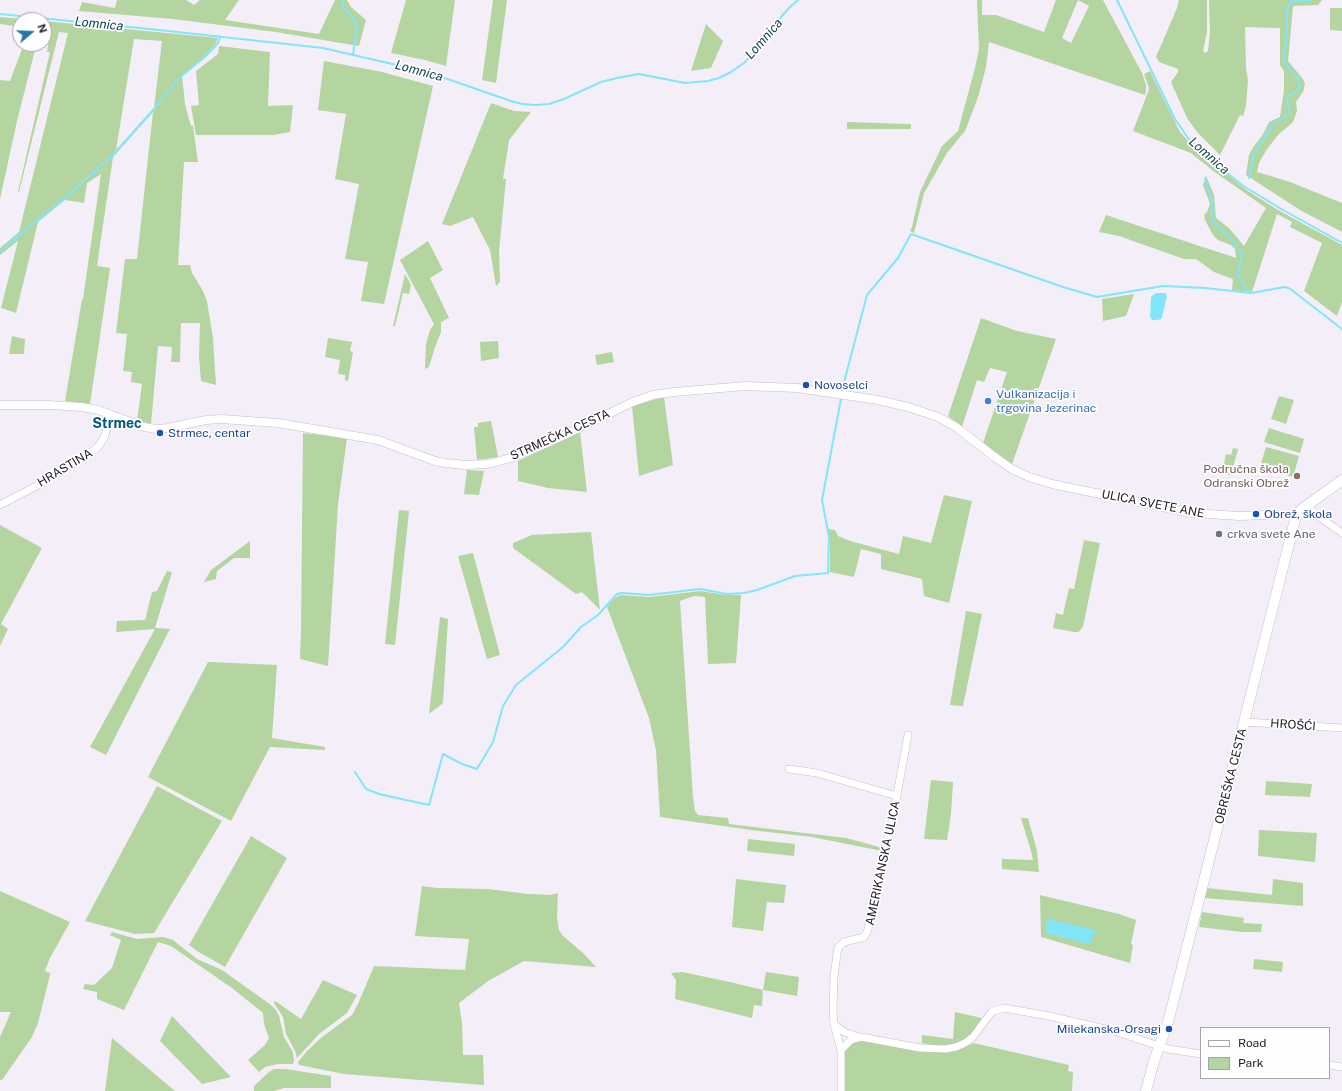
<!DOCTYPE html>
<meta charset="utf-8">
<style>
body{margin:0}
#map{position:relative;width:1342px;height:1091px;overflow:hidden;background:#f3eef8;font-family:"Public Sans",sans-serif}
canvas{display:block}
.legend{position:absolute;left:1200px;top:1027px;width:130px;height:52px;box-sizing:border-box;background:#fefdff;border:1px solid #a6a5a8;margin:0;padding:5px 7px;list-style:none;font-size:12px;color:#232125}
.legend li{display:flex;align-items:center;gap:8px;height:20px}
.legend b{width:20px;border:1px solid #a6a5a8}
.north{position:absolute;left:12px;top:12px;width:40px;height:40px;box-sizing:border-box;background:#fefdff;border:1px solid #a6a5a8;border-radius:50%;rotate:71deg;font-size:11px;font-weight:700;line-height:16px;text-align:center;color:#232125}
.north::after{content:'';display:block;margin:auto;width:14px;height:18px;background:#2376a6;clip-path:polygon(50% 0,100% 100%,50% 72%,0 100%)}
</style>
<div id="map">
<canvas width="1342" height="1091"></canvas>
<ul class="legend">
<li><b style="height:5px;background:#fff"></b>Road</li>
<li><b style="height:11px;background:#b4d59f"></b>Park</li>
</ul>
<div class="north">N</div>
</div>
<script>
const ctx = document.querySelector('canvas').getContext('2d');
ctx.lineJoin = 'round';
function fill(path, color) {
  ctx.fillStyle = color;
  ctx.fill(path, 'evenodd');
}
function poly(rows) {
  const path = new Path2D();
  for (const r of rows) {
    path.moveTo(r[0], r[1]);
    for (let i = 2; i < r.length; i += 2) path.lineTo(r[i], r[i + 1]);
  }
  return path;
}
function trace(path, color, width, dash) {
  ctx.strokeStyle = color;
  ctx.lineWidth = width;
  ctx.lineCap = dash ? 'butt' : 'round';
  ctx.setLineDash(dash || []);
  ctx.stroke(path);
}
function drawText(font, color, halo, rows, align = 'center') {
  ctx.font = font + ' "Public Sans",sans-serif';
  ctx.lineWidth = 3.5;
  ctx.setLineDash([]);
  ctx.textBaseline = 'middle';
  ctx.strokeStyle = halo;
  ctx.fillStyle = color;
  for (const [text, x, y, turn = 0] of rows) {
    ctx.save();
    ctx.translate(x, y);
    ctx.rotate((+turn || 0) * Math.PI / 180);
    ctx.textAlign = isNaN(turn) ? turn : align;
    if (halo) ctx.strokeText(text, 0, 0);
    ctx.fillText(text, 0, 0);
    ctx.restore();
  }
}
fill(poly([
 [117,0,186,0,194,5,200,0,239,0,225,20,319,34,335,0,347,0,351,7,366,20,359,46,276,32,173,19,79,11,82,2,115,8],
 [406,0,455,0,446,66,425,60,391,53],
 [493,0,507,0,496,83,482,80],
 [977,0,982,0,982,15,996,15,1044,32,1056,0,1103,0,1142,73,1146,85,1146,90,1145,95,989,42,986,67,979,94,969,121,965,131,947,153,924,193,914,233,910,231,912,227,920,192,942,146,958,131,975,68,979,49],
 [1078,0,1089,6,1071,43,1062,38],
 [1179,0,1207,0,1207,32,1203,51,1205,53,1208,51,1210,32,1209,0,1322,0,1318,5,1293,6,1288,61,1303,79,1305,84,1303,92,1296,102,1297,111,1293,122,1278,135,1267,149,1259,163,1257,172,1290,182,1342,203,1342,232,1300,210,1246,175,1249,155,1254,146,1262,136,1269,122,1280,117,1284,90,1284,71,1280,65,1280,28,1245,27,1246,68,1248,80,1246,106,1243,116,1240,115,1220,155,1197,132,1187,118,1171,82,1178,72,1178,69,1159,62,1156,57,1177,8],
 [1330,8,1342,8,1342,31,1330,30],
 [0,17,34,20,20,20,20,27,0,24],
 [44,21,218,38,216,43,206,55,182,75,185,104,191,126,193,126,198,162,184,162,178,265,190,265,192,273,203,291,207,301,213,338,216,385,201,381,199,357,200,323,181,323,180,362,171,362,172,347,158,346,151,424,137,421,142,384,131,382,132,372,123,371,127,334,116,333,125,259,137,259,153,112,113,157,97,266,110,268,90,404,65,401,82,299,83,299,101,174,87,183,84,203,65,200,38,222,16,313,1,308,18,241,0,255,0,248,19,232,68,33,59,32,19,192,18,192,50,52,47,52,50,32,44,31],
 [134,39,162,41,154,108,116,150],
 [706,24,723,41,711,68,691,71],
 [219,46,270,52,268,106,293,105,290,132,274,135,196,135,191,106,199,105,196,71,218,54],
 [22,49,35,50,17,121,0,199,0,80,10,81],
 [324,61,382,72,433,86,384,304,361,301,368,262,345,259,359,184,335,179,346,114,318,110],
 [1150,71,1180,132,1195,149,1248,191,1278,210,1342,245,1342,302,1337,316,1304,291,1322,243,1290,227,1292,222,1277,214,1252,292,1232,290,1233,279,1214,272,1196,259,1184,259,1119,236,1099,232,1106,215,1236,258,1235,249,1231,245,1218,240,1213,235,1205,220,1204,215,1207,212,1210,204,1203,185,1206,176,1214,195,1216,218,1229,228,1244,246,1266,208,1212,170,1191,153,1133,131,1148,92,1149,88,1144,74],
 [491,103,514,111,531,112,509,140,503,179,506,179,499,251,500,282,496,286,490,250,473,217,450,226,442,224],
 [847,122,911,124,911,129,847,129],
 [428,241,443,270,430,278,449,318,441,322,441,332,435,347,429,367,425,369,426,344,430,330,434,324,400,260],
 [405,274,411,285,409,294,403,293,395,326,393,326],
 [1134,294,1126,316,1103,321,1102,299],
 [981,318,1017,331,1056,339,1012,464,983,443,1007,372,990,368,984,382,977,380,962,427,948,416],
 [12,336,25,339,24,354,9,354],
 [328,338,352,342,350,351,353,352,348,381,345,380,345,375,338,374,340,360,325,357],
 [498,341,499,358,481,361,480,342],
 [612,352,614,362,597,365,595,355],
 [1279,396,1294,400,1286,424,1271,419],
 [664,397,673,465,639,476,632,406],
 [491,421,498,457,477,460,474,427,478,427,478,423],
 [1269,428,1304,439,1300,453,1264,442],
 [580,432,587,492,548,488,518,481,518,461],
 [303,433,347,438,338,504,328,666,300,659,301,630],
 [1266,447,1299,456,1293,477,1260,467],
 [1233,448,1238,449,1231,475,1222,473,1226,454,1231,455],
 [467,470,484,471,479,495,464,494],
 [944,495,972,501,949,603,924,596,922,579,881,569,881,554,861,549,854,577,830,572,830,542,828,529,835,530,838,536,850,541,899,554,903,536,931,543],
 [399,510,409,511,395,645,385,644],
 [0,525,42,548,1,624,8,629,0,646],
 [591,532,600,610,582,592,576,594,513,548,513,543,532,535],
 [1084,540,1100,543,1083,627,1078,632,1074,632,1053,628,1056,613,1063,615,1069,588,1074,589],
 [250,541,250,558,234,558,217,571,216,579,204,582,211,570],
 [473,553,500,655,487,659,458,556],
 [167,571,172,572,155,628,170,629,106,755,90,747,155,629,116,632,117,621,145,620,152,592,157,591],
 [700,591,726,595,741,595,736,663,708,664,705,597,694,596,680,601,693,797,695,811,698,815,728,818,729,824,846,838,883,848,882,851,812,837,751,830,660,817,656,750,649,718,607,607,614,599,620,595,650,597],
 [966,611,982,614,963,706,950,705],
 [440,617,448,619,443,703,429,714],
 [208,662,277,665,272,738,325,747,325,750,270,747,231,821,148,777],
 [931,780,953,782,951,814,947,840,924,839],
 [1266,781,1312,784,1310,797,1265,795],
 [157,786,222,821,154,933,135,934,85,921],
 [1021,818,1028,818,1037,851,1039,872,1002,869,1002,859,1033,860,1031,851],
 [1259,830,1317,833,1315,862,1258,856],
 [251,836,287,858,225,967,197,951,189,945],
 [748,839,795,844,794,856,747,851],
 [736,879,786,885,784,903,767,902,763,931,732,927],
 [1273,879,1303,883,1303,906,1204,898,1207,888,1272,895],
 [422,886,438,888,488,889,528,894,550,895,558,893,557,917,559,930,563,936,583,953,596,967,524,961,488,981,459,1003,462,1023,463,1055,483,1055,484,1085,344,1074,299,1065,298,1062,307,1051,322,1037,352,1015,358,1004,374,966,465,970,469,939,415,936],
 [0,891,70,922,49,960,45,971,50,973,49,979,38,1023,32,1037,2,1080,0,1080,0,1037,11,1012,0,1012],
 [1040,895,1119,914,1136,920,1131,944,1133,945,1130,963,1041,937],
 [1202,912,1244,918,1243,923,1262,924,1261,932,1242,932,1199,927],
 [112,932,137,939,163,937,173,940,197,959,222,970,271,1005,276,1010,279,1016,284,1037,293,1052,294,1060,293,1064,278,1064,265,1067,259,1072,248,1060,265,1045,269,1038,264,1024,263,1013,232,988,171,946,158,942,124,1010,97,999,97,992,83,989,85,984,94,985,112,968,121,940,110,935],
 [1254,959,1283,962,1282,972,1253,969],
 [682,972,730,982,763,990,766,972,799,977,797,996,763,990,762,1006,754,1005,752,1018,675,999,676,980,671,973],
 [323,980,357,995,347,1013,319,1034,297,1058,295,1051,286,1034,283,1017,274,1003,275,1001,301,1019],
 [955,1012,982,1018,974,1031,961,1042,948,1046,931,1045,922,1043,922,1035,953,1039],
 [172,1016,231,1077,202,1084,160,1041],
 [112,1038,175,1091,105,1091],
 [863,1041,920,1051,960,1049,974,1043,1069,1065,1068,1071,1073,1072,1072,1091,844,1091,843,1052,853,1043],
 [274,1069,285,1069,331,1076,331,1088,284,1088,274,1091,254,1091,254,1086,269,1072]
]), '#b4d59f');
fill(poly([
 [1156,293,1166,293,1167,296,1162,317,1161,319,1157,320,1152,320,1150,317,1151,297],
 [1047,919,1096,930,1096,934,1092,936,1091,942,1089,944,1046,933]
]), '#81e6fa');
trace(poly([
 [343,0,342,6,353,18,357,25,353,55],
 [1117,0,1175,119,1188,138,1214,163,1245,187,1283,210,1342,243],
 [0,14,159,30,323,48,427,72,511,101,522,104,535,105,549,104,564,99,601,82,617,78,639,74,685,83,708,81,719,78,731,72,744,63,757,49,767,33,789,8,798,0],
 [1205,178,1212,201,1212,218,1215,224,1229,236,1240,251,1242,256,1238,272,1239,277,1245,287,1251,293,1285,287,1289,288,1342,329],
 [1249,178,1254,153,1261,144,1271,126,1289,113,1290,109,1287,99,1288,96,1298,90,1300,86,1297,77,1290,70,1284,59,1287,31,1287,9,1289,4,1293,1,1310,1,1311,0],
 [0,253,20,234,66,197,113,155,154,109,178,79,206,56,218,43,220,37],
 [842,390,867,295,898,258,911,234,1063,287,1097,297,1163,286,1205,288,1251,293],
 [355,772,366,789,379,794,429,805,443,754,462,764,477,769,493,742,503,706,516,685,563,647,581,627,598,615,617,594,621,593,649,595,700,589,727,594,744,593,757,590,795,576,828,573,829,537,822,500,841,399]
]), '#81e6fa', 2);
const minor = poly([
 [0,505,44,482,97,448,104,438,111,416],
 [1306,505,1315,514,1342,533],
 [1245,722,1342,728],
 [789,769,817,773,897,796],
 [835,1025,844,1032,859,1037],
 [841,1050,851,1040,861,1037,920,1048,946,1049,956,1047,965,1043,973,1037,990,1014,993,1011,1004,1008,1049,1016,1114,1031,1168,1049,1201,1054],
 [1329,1065,1342,1067],
 [841,1091,841,1050,834,1024,833,1011,834,976,837,954,838,948,844,942,864,937,868,930,874,891,892,822,908,735]
]);
const tertiary = poly([
 [0,405,49,405,82,407,98,410,144,427,156,429,168,428,206,420,221,419,278,423,378,440,435,461,445,463,465,465,488,464,511,458,554,440,633,402,653,395,674,392,745,386,797,388,878,400,908,407,938,417,956,427,996,458,1012,469,1029,477,1052,484,1192,513,1239,516,1297,514]
]);
const secondary = poly([
 [1146,1091,1154,1061,1168,1022,1175,995,1295,520,1297,514,1302,509,1342,480]
]);
trace(minor, '#c4bfc9', 8);
trace(tertiary, '#c4bfc9', 9);
trace(secondary, '#c4bfc9', 11);
trace(minor, '#fff', 7);
trace(tertiary, '#fff', 8);
trace(secondary, '#fff', 10);
for (const [x, y, r, color] of [
 [806,385,4,"#1a4fb4"],
 [988,401,4,"#3f7fe0"],
 [160,433,4,"#1a4fb4"],
 [1297,476,4,"#8d6e63"],
 [1256,514,4,"#1a4fb4"],
 [1219,534,4,"#6b7280"],
 [1169,1029,4,"#1a4fb4"]
]) {
  const dot = new Path2D();
  dot.arc(x, y, r, 0, 2 * Math.PI);
  ctx.fillStyle = color;
  ctx.fill(dot);
  trace(dot, '#fefdff', 1.5);
}
drawText('12px', '#164399', '#fefdff', [
 ["Novoselci",814,385],
 ["Strmec, centar",168,433],
 ["Obrež, škola",1264,514],
 ["Milekanska-Orsagi",1161,1029,"right"]
], 'left');
drawText('12px', '#366cbe', '#fefdff', [
 ["Vulkanizacija i",996,394],
 ["trgovina Jezerinac",996,408]
], 'left');
drawText('12px', '#232125', '#fefdff', [
 ["STRMEČKA CESTA",560,435,-24],
 ["HRASTINA",65,468,-31],
 ["ULICA SVETE ANE",1153,504,11],
 ["HROŠĆI",1293,725,4],
 ["OBREŠKA CESTA",1231,776,-76],
 ["AMERIKANSKA ULICA",883,863,-78]
]);
drawText('12px', '#785e54', '#fefdff', [
 ["Područna škola",1289,469],
 ["Odranski Obrež",1289,483]
], 'right');
drawText('12px', '#5b616d', '#fefdff', [
 ["crkva svete Ane",1227,534]
], 'left');
drawText('italic 13px', '#15434c', '#fefdff', [
 ["Lomnica",99,24,6],
 ["Lomnica",764,39,-49],
 ["Lomnica",419,71,15],
 ["Lomnica",1209,156,41]
]);
drawText('bold 14px', '#005782', '#fefdff', [
 ["Strmec",117,424]
]);
</script>
